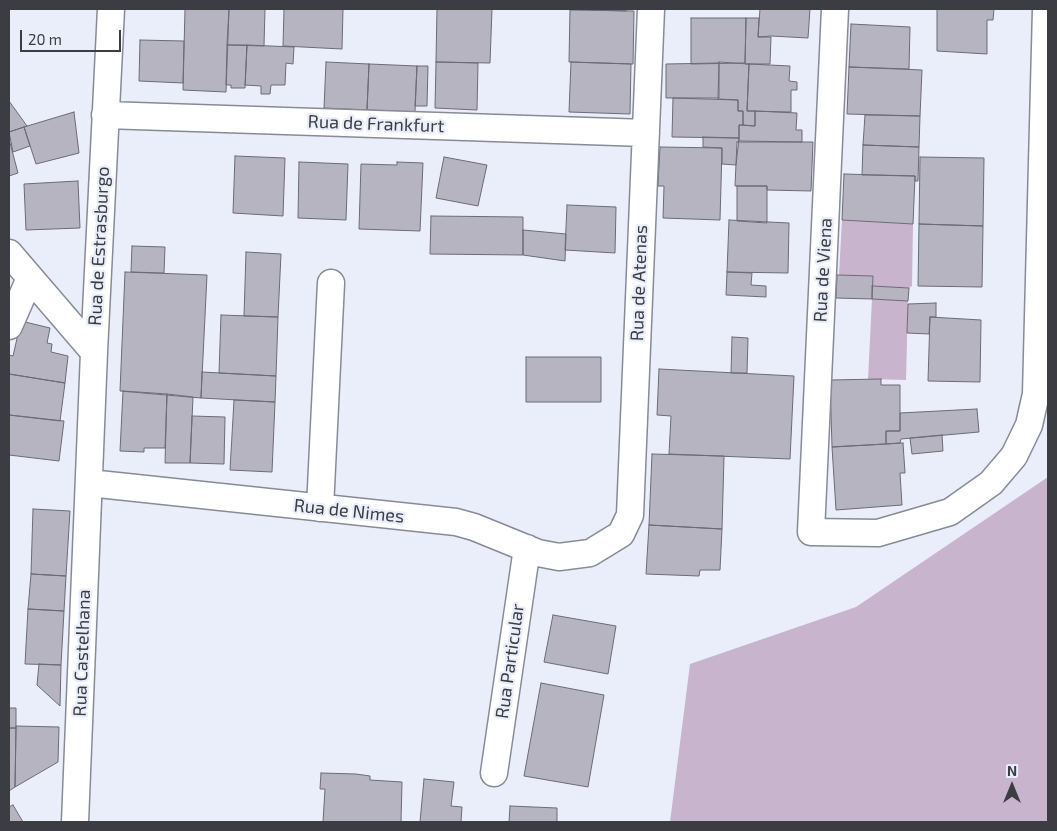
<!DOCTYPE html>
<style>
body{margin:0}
#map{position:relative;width:1057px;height:831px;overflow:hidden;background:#eaeefb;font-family:"Exo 2",sans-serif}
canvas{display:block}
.frame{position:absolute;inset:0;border:10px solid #3b3d42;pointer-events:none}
.north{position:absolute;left:987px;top:761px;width:50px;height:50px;-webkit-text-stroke:4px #eaeefb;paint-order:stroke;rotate:0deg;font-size:14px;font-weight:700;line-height:20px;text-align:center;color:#3b3d42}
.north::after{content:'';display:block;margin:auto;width:18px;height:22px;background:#3b3d42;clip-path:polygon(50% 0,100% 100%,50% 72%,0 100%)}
.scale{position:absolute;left:20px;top:30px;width:101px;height:22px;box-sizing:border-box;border:2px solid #3b3d42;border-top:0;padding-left:6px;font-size:15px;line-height:18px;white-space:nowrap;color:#3b3d42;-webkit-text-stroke:4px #eaeefb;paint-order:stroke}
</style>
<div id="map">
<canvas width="1057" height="831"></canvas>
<div class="frame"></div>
<div class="north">N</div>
<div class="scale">20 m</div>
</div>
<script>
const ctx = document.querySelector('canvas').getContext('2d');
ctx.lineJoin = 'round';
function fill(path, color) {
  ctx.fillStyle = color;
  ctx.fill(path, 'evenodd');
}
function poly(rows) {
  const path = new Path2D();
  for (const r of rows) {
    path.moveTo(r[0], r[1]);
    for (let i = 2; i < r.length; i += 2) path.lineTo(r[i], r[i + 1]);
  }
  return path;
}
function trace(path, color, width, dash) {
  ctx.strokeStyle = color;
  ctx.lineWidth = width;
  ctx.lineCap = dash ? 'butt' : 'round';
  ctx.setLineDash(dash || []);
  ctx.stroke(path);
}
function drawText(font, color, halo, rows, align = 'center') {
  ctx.font = font + ' "Exo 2",sans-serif';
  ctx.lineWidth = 4.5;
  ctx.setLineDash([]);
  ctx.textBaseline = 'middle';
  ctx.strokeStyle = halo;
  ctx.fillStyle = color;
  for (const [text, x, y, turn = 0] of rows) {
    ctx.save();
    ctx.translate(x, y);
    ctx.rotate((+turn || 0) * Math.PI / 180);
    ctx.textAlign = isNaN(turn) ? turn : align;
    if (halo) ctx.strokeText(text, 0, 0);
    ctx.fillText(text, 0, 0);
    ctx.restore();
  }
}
fill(poly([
 [842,220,913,224,912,286,909,288,872,286,873,276,839,275],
 [872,299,908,301,906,380,868,379],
 [1048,477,1048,822,670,822,690,664,856,607]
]), '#c8b4cd');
const building = poly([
 [185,9,229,9,226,92,183,90,185,9],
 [229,9,265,9,264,46,227,45,229,9],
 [284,9,343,9,342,49,283,46,284,9],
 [437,9,492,9,490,63,436,62,437,9],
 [562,9,626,9,626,11,562,9],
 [760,9,810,9,808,38,771,36,758,37,760,9],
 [937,9,994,9,993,20,987,20,987,54,937,51,937,9],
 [570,10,634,11,633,64,569,62,570,10],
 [691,18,746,18,745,63,691,64,691,18],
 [746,18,759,18,758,37,771,37,770,64,745,64,746,18],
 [851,24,910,27,909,69,849,67,851,24],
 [140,40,184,41,183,83,139,81,140,40],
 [227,45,247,45,245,88,231,88,231,85,226,85,227,45],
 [247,45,294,47,293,64,286,63,285,85,271,85,270,94,261,94,261,86,245,85,247,45],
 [326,62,369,64,367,110,324,108,326,62],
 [436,62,478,63,477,110,435,108,436,62],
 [571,62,631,64,630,114,569,112,571,62],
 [719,62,749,64,747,111,755,111,755,126,743,125,743,111,738,111,738,100,718,99,719,62],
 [719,63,719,98,666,98,666,64,719,63],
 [369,64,417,66,415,112,367,110,369,64],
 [749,64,790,66,789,81,797,82,797,90,791,90,791,112,747,111,749,64],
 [417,66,428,66,427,106,415,106,417,66],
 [849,67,922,70,920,116,847,114,849,67],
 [673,98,738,100,738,111,743,111,743,125,739,125,739,138,672,137,673,98],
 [9,101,27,126,9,132,9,101],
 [755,111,797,113,796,130,802,130,802,142,739,141,739,125,755,126,755,111],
 [74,112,79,153,36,164,24,127,74,112],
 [865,115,920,116,919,147,863,145,865,115],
 [24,127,30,146,13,152,9,132,24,127],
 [703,137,739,138,736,165,722,164,722,148,703,147,703,137],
 [9,139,18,173,9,176,9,139],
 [737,142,813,142,811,191,767,190,767,186,735,186,737,142],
 [863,145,919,147,918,181,915,181,915,176,862,175,863,145],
 [660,147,722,148,720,220,663,218,664,186,658,186,660,147],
 [235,156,285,158,283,216,233,213,235,156],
 [444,157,487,165,478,206,436,198,444,157],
 [920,157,984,158,983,226,919,224,920,157],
 [299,162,348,164,346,220,298,218,299,162],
 [397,162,423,163,420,231,359,229,361,164,397,165,397,162],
 [844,174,915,176,913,224,842,220,844,174],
 [78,181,80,228,26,230,24,184,78,181],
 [737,186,767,186,767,223,737,221,737,186],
 [567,205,616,207,615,253,565,250,567,205],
 [431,216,523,217,523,255,430,254,431,216],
 [729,220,789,223,788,273,727,272,729,220],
 [919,224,983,226,982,287,918,286,919,224],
 [523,230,566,234,565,261,523,255,523,230],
 [132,246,165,247,164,273,131,272,132,246],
 [246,252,281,254,278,317,244,316,246,252],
 [125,272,207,275,201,398,120,391,125,272],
 [727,272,752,273,751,285,766,286,766,297,726,295,727,272],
 [837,275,873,276,872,299,836,298,837,275],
 [872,286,909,288,908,301,872,299,872,286],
 [936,303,936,317,930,317,929,334,907,333,908,304,936,303],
 [221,315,278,317,276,376,219,373,221,315],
 [930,317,981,320,980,382,928,381,930,317],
 [21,321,50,328,47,343,52,344,51,352,68,356,65,383,9,374,9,355,13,356,21,321],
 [732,337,748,338,747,373,731,373,732,337],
 [526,357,601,357,601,402,526,402,526,357],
 [659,369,794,376,790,459,669,454,671,416,657,415,659,369],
 [202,372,276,376,275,402,201,398,202,372],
 [9,374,65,383,60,421,9,415,9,374],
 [881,379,881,385,900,385,900,431,886,431,886,444,832,447,830,380,881,379],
 [123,391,167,394,165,448,144,448,144,452,120,451,123,391],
 [167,394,193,397,190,463,165,463,167,394],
 [234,400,275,402,272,472,230,470,234,400],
 [977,409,979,432,901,439,900,443,886,444,886,431,900,431,900,413,977,409],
 [9,415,64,421,59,461,9,455,9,415],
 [192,416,225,417,224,464,190,463,192,416],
 [942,435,943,451,912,454,910,438,942,435],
 [903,443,905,473,900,473,902,505,836,510,832,447,903,443],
 [652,454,724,456,722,529,649,525,652,454],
 [33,509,70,511,66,576,31,574,33,509],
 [649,525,722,529,720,570,700,570,699,576,646,574,649,525],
 [31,574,66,576,64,611,28,609,31,574],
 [28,609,64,611,61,665,25,664,28,609],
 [553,615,616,626,608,674,544,662,553,615],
 [39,664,61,665,60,706,37,685,39,664],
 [541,683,604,695,588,787,524,776,541,683],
 [9,708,16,708,16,728,9,728,9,708],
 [16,726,59,727,58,762,15,787,16,726],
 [9,728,16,728,15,787,9,791,9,728],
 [321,773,356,774,370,776,370,780,402,782,401,822,323,822,325,789,320,789,321,773],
 [424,779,454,782,451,806,462,807,461,822,420,822,424,779],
 [13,805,23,822,9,822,9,807,13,805],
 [510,806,557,808,557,822,509,822,510,806]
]);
fill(building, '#b7b4c1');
trace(building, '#6d6a76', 1);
const minor = poly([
 [835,9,811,532,878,533,950,512,991,483,1014,456,1029,425,1036,394,1046,9],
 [105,115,646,133],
 [9,253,94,352],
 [9,326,30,278],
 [89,483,456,522,474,527,538,553,559,557,590,553,621,534,630,515,651,9],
 [320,508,331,283],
 [494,773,527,548],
 [75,822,94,352,111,9]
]);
trace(minor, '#878b96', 29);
trace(minor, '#fff', 26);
drawText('18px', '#3b3d42', '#eaeefb', [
 ["Rua de Frankfurt",376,124,2],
 ["Rua de Estrasburgo",99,246,-87],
 ["Rua de Viena",823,270,-87],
 ["Rua de Atenas",639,283,-88],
 ["Rua de Nimes",349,511,6],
 ["Rua Castelhana",82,653,-88],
 ["Rua Particular",510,661,-82]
]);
</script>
